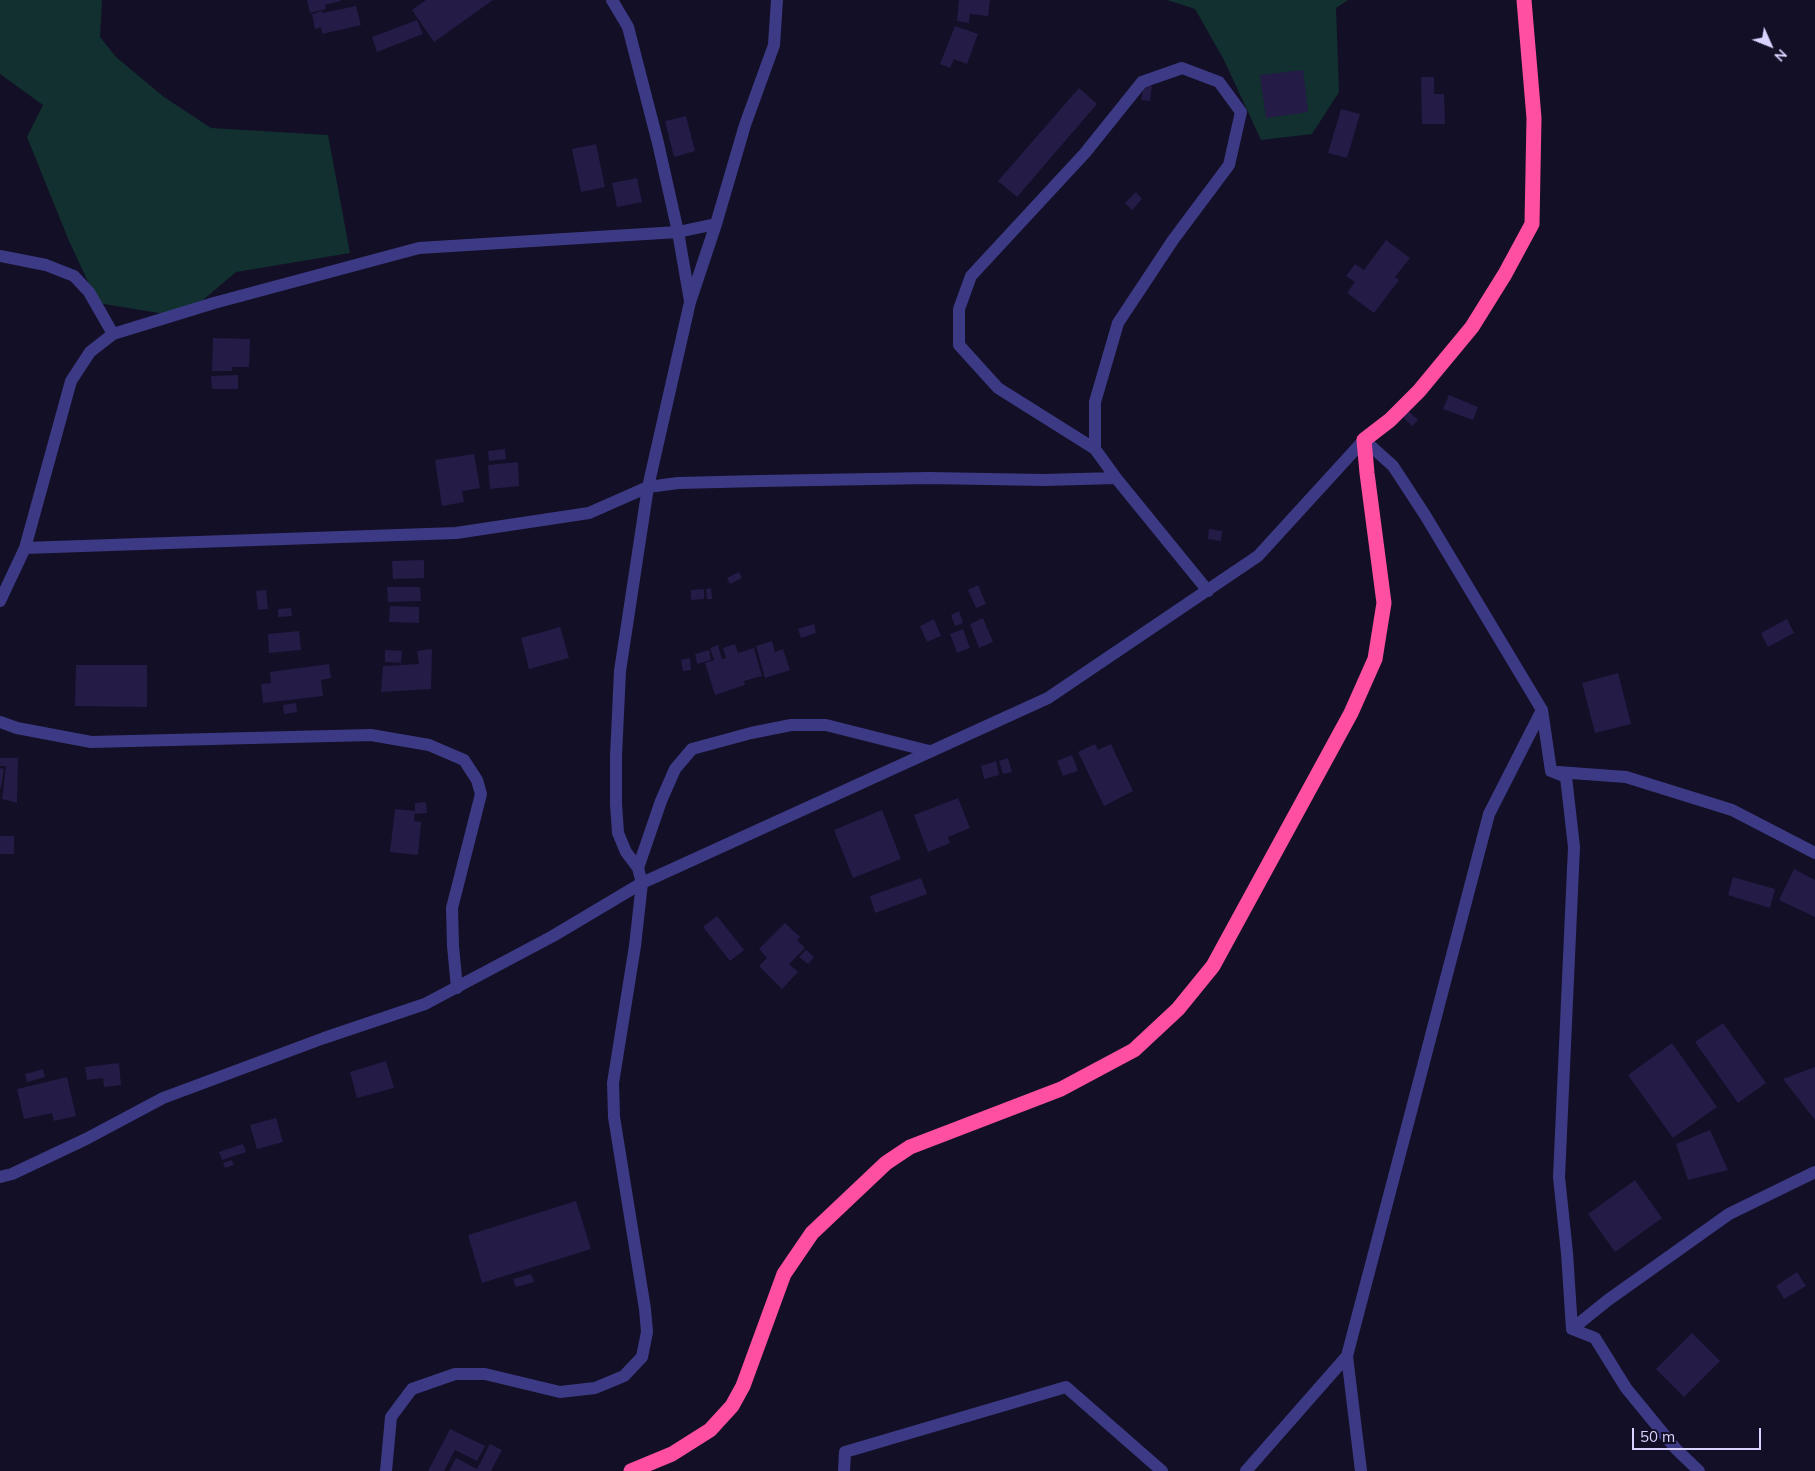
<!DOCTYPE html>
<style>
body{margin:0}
#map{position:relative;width:1815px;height:1471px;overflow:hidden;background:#130f26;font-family:Mulish,sans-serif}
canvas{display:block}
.north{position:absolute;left:1745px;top:20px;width:50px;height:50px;-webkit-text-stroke:4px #130f26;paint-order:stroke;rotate:134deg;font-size:14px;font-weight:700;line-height:20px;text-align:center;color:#d9d4ff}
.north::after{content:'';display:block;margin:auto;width:18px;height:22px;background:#d9d4ff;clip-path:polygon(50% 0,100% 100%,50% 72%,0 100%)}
.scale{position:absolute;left:1632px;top:1428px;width:129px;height:22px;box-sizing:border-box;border:2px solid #d9d4ff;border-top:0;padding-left:6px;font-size:15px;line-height:18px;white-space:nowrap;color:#d9d4ff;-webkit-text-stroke:4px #130f26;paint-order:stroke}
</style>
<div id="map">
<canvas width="1815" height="1471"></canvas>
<div class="north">N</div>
<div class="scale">50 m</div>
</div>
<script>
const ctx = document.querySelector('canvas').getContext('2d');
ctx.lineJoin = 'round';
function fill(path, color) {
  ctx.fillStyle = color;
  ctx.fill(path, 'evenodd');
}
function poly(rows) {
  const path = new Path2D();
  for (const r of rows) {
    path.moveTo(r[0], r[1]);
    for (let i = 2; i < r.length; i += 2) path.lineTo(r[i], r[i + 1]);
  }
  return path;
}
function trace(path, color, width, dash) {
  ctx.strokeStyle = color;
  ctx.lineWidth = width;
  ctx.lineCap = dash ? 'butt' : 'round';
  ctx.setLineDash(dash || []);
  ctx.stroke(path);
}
fill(poly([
 [0,0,102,0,100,37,116,57,164,97,211,128,328,135,350,253,236,272,183,317,98,303,69,241,27,137,43,105,0,74],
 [1167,0,1348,0,1336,8,1339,92,1312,134,1261,140,1224,60,1195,9]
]), '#12302f');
fill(poly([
 [307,0,341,0,341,1,325,5,326,9,310,13],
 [426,0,493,0,434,42,412,10],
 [959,0,990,0,988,16,970,14,969,23,957,21],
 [356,6,361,25,322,34,321,27,315,29,312,14,322,11,323,13],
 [417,20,423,34,377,52,372,37],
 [955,26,978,34,967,64,954,59,950,68,940,64],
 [1303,70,1308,112,1266,118,1260,75],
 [1421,77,1434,77,1434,94,1444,94,1445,124,1422,124],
 [1144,84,1152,86,1150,101,1141,100],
 [1079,88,1097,104,1017,197,998,181],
 [1341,109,1360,114,1347,158,1328,153],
 [686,116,695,151,674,157,665,121],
 [596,144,605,187,581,192,572,149],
 [637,178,642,202,617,207,612,183],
 [1136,192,1142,199,1132,210,1125,203],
 [1386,240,1410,258,1395,277,1399,280,1374,313,1347,293,1355,282,1346,276,1355,264,1364,270],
 [213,338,250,339,249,367,232,367,232,371,212,371],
 [238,375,238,389,212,389,211,376],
 [1449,395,1478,407,1473,420,1443,409],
 [1407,410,1418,420,1412,426,1402,416],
 [505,449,506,459,489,461,488,451],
 [474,454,480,488,462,491,464,502,442,506,435,460],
 [518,462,519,486,490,489,488,465],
 [1209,529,1222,531,1221,541,1208,539],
 [424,560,424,578,393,579,392,561],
 [739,572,742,578,730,584,727,578],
 [978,585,986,604,976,608,968,590],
 [387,587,420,587,421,601,388,602],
 [711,588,712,599,707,599,706,589],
 [704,589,704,599,691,600,691,590],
 [266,590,268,609,258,610,256,591],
 [390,606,419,607,419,623,389,622],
 [291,608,292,616,278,617,278,609],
 [959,611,963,623,955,626,951,615],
 [983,618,993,642,979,648,970,624],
 [934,619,941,636,927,642,920,626],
 [1787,619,1794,633,1768,647,1761,633],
 [814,624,816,633,801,638,798,629],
 [560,627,569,658,529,669,521,638],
 [963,629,970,648,957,653,950,634],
 [299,631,301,650,269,653,268,634],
 [772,641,775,652,783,649,790,670,765,678,756,646],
 [735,644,738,653,754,648,762,676,744,681,745,685,715,695,705,663,714,660,710,648,718,645,722,659,726,658,723,648],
 [432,649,431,689,381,692,383,666,419,664,417,651],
 [385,650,402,651,401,663,385,662],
 [709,650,711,660,697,664,695,654],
 [690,658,691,670,683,671,681,660],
 [329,664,331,678,321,680,323,696,263,703,261,684,271,683,270,672],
 [76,665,147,665,147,707,75,706],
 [1618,673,1631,724,1595,733,1582,683],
 [296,703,297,712,284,714,283,705],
 [1095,744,1098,750,1111,744,1133,791,1104,806,1078,752],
 [1072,755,1078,771,1063,776,1057,761],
 [0,758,18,758,17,803,2,799,6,766,0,766],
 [1008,758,1012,772,1003,774,999,761],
 [996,761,999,775,984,779,981,766],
 [0,768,4,769,1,788,0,788],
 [958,798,970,828,948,837,950,843,928,852,914,815],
 [426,802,427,813,415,814,415,803],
 [395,809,415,811,414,821,421,822,418,855,390,852],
 [882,810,901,859,853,878,834,830],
 [0,836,14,836,14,854,0,854],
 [1794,869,1815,880,1815,917,1779,900],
 [1733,877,1775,889,1770,908,1728,895],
 [921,878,927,894,875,913,870,896],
 [717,916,744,950,730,961,703,927],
 [785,923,800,937,797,940,805,948,789,964,798,972,782,989,759,966,767,958,759,949],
 [806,950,814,957,808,964,799,957],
 [1723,1023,1766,1083,1738,1103,1695,1042],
 [1672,1043,1717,1107,1673,1138,1628,1075],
 [386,1061,394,1088,357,1098,350,1072],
 [119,1063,121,1085,104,1087,103,1078,87,1080,85,1067],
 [1815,1067,1815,1120,1783,1079],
 [43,1069,45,1077,27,1082,25,1074],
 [67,1077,76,1116,54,1121,52,1113,24,1119,17,1089],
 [276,1118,283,1142,257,1149,250,1125],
 [1710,1130,1728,1170,1688,1180,1676,1144],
 [243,1144,246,1152,222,1160,219,1152],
 [232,1160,234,1165,225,1168,223,1163],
 [1635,1180,1662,1218,1615,1252,1588,1214],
 [576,1201,591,1249,482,1283,468,1235],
 [1797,1272,1806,1286,1784,1299,1776,1286],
 [531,1274,534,1282,516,1287,513,1279],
 [1692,1333,1720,1361,1684,1397,1656,1369],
 [450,1429,485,1446,477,1461,455,1450,444,1471,428,1471],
 [490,1444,502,1450,491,1471,449,1471,456,1458,477,1469]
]), '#241b47');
trace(poly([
 [612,0,628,27,658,143,678,232,690,301],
 [777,0,774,45,745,125,716,224,690,302,648,487,678,483,760,481,929,478,1044,480,1116,478,1208,591],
 [0,256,46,265,74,276,89,292,113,334],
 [1095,449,1095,402,1118,323,1173,240,1229,165,1241,112,1219,82,1182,68,1142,82,1085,153,971,276,959,309,959,345,998,388,1095,449,1116,478],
 [25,548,456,533,589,513,648,487],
 [0,601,25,548,71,381,90,352,113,334,214,303,419,248,678,232,716,224],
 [0,722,17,728,91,742,371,735,429,745,464,760,477,780,481,794,452,908,453,946,457,988],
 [1558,772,1626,777,1732,810,1815,853],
 [638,868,661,801,675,769,692,749,751,733,791,725,826,725,929,751],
 [0,1177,12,1174,86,1139,163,1098,324,1038,425,1004,553,936,642,883,1048,698,1258,556,1364,440,1393,466,1425,515,1542,710,1551,771,1566,777,1574,847,1559,1177,1567,1253,1572,1329,1595,1338,1626,1388,1676,1449,1699,1471],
 [1572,1329,1608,1300,1729,1214,1815,1172],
 [1347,1356,1361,1471],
 [386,1471,391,1417,412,1389,455,1374,485,1374,560,1392,595,1388,624,1376,642,1357,647,1332,645,1309,614,1117,613,1083,635,946,642,883,638,868,626,852,618,833,616,804,616,756,620,671,648,487],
 [844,1471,845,1452,1066,1387,1162,1471],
 [1246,1471,1347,1356,1489,814,1542,710]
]), '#3d3a85', 12);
trace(poly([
 [631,1471,672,1454,710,1430,732,1406,743,1386,784,1274,812,1233,886,1163,910,1147,1061,1089,1134,1050,1178,1009,1213,966,1351,713,1375,659,1384,603,1367,473,1364,440,1390,420,1419,391,1472,327,1505,274,1532,224,1534,118,1524,0]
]), '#ff4fa3', 15);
</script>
